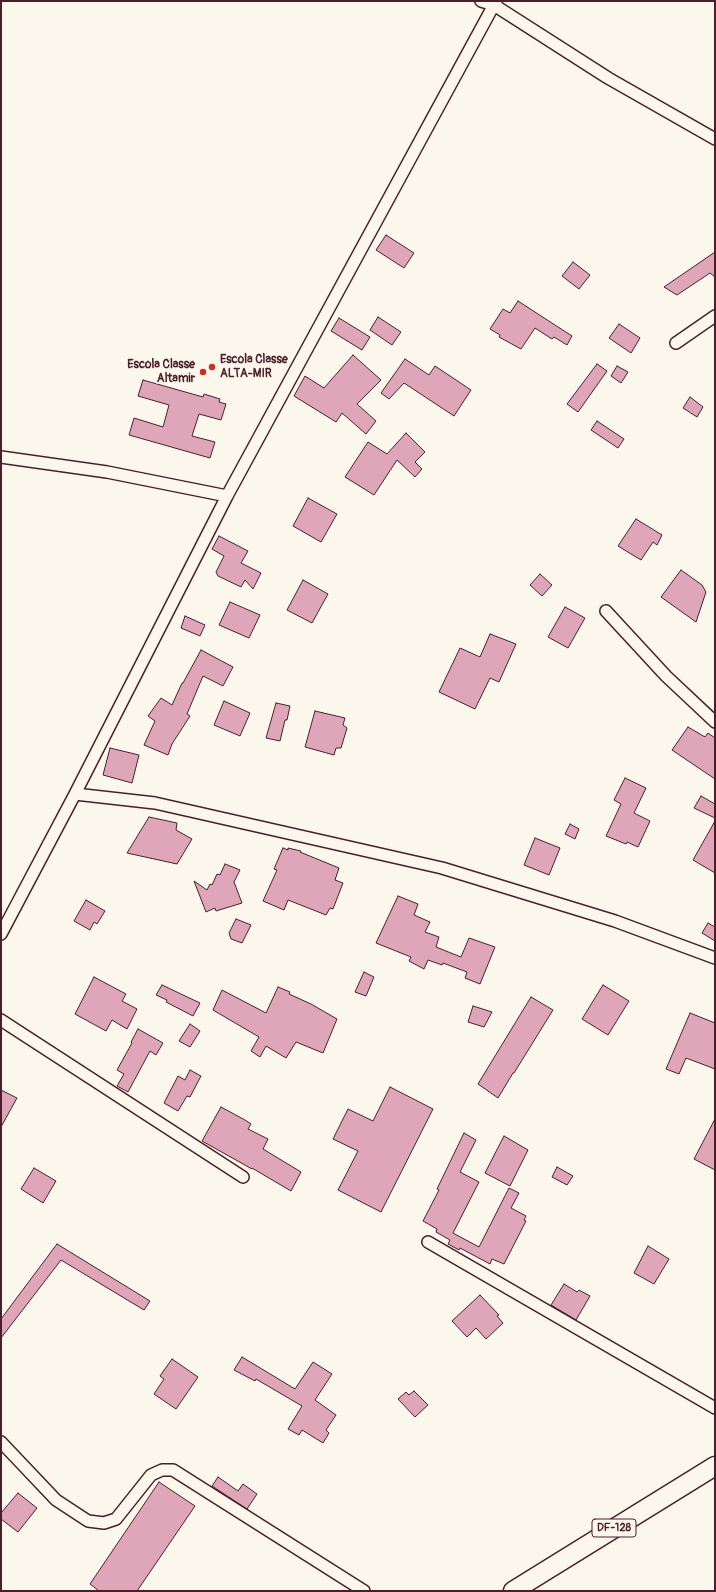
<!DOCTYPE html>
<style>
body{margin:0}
#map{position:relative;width:716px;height:1592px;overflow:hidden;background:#fbf7ec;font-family:Pangolin,sans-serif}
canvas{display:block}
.frame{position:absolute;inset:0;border:2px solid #4a1f2b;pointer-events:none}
</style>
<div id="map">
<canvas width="716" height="1592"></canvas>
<div class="frame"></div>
</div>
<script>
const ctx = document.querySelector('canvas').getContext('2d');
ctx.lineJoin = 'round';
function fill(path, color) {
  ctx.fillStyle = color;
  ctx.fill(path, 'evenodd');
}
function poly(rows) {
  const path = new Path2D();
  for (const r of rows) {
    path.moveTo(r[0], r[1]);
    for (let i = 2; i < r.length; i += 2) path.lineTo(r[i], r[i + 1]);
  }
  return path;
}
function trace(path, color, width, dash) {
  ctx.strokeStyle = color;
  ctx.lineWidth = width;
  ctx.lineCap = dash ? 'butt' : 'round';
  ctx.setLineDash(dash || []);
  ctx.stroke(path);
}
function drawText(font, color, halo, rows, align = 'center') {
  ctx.font = font + ' Pangolin,sans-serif';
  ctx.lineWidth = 3;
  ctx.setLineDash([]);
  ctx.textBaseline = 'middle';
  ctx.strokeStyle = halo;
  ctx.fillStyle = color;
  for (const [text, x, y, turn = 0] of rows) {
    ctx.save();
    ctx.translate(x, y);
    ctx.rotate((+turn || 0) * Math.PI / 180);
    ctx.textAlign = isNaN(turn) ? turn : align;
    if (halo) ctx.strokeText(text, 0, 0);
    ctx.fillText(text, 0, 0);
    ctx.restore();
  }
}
const building = poly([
 [386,235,414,253,404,268,376,250,386,235],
 [715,252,715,277,710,273,677,295,664,287,715,252],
 [573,262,590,275,579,289,562,276,573,262],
 [518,301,572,336,567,345,554,337,552,339,535,328,521,349,499,337,500,335,490,329,503,309,510,313,518,301],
 [378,317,401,332,392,345,370,330,378,317],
 [339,318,370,337,362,350,331,331,339,318],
 [619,324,640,338,631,353,609,338,619,324],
 [353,355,381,380,357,404,376,421,366,434,342,413,336,422,294,396,305,376,324,388,353,355],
 [405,359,429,375,435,366,471,390,454,416,404,383,389,399,381,393,405,359],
 [597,364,607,371,578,412,567,404,597,364],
 [617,366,628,372,621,383,611,376,617,366],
 [143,380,203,397,204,394,220,399,219,402,226,404,221,420,199,414,192,436,215,442,210,458,129,435,134,418,163,427,169,405,138,396,143,380],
 [690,397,703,407,697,417,683,408,690,397],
 [597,421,624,439,618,448,591,430,597,421],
 [406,433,425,452,415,462,422,469,415,477,397,460,374,495,345,477,368,442,387,454,406,433],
 [308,498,337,514,321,542,293,526,308,498],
 [636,519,662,535,657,545,653,542,641,560,618,546,636,519],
 [219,536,248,551,241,563,261,573,253,589,245,580,241,587,218,576,216,572,224,556,212,549,219,536],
 [681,570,702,585,706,592,696,622,661,597,681,570],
 [540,574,552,585,542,596,530,585,540,574],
 [303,580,328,594,312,623,287,610,303,580],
 [230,602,260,615,249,638,219,625,230,602],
 [565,607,585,618,568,648,548,637,565,607],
 [185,616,205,625,200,636,181,628,185,616],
 [490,634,516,644,499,682,490,678,475,709,439,692,460,648,480,657,490,634],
 [201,650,233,667,223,686,203,676,187,714,190,716,172,744,168,755,144,745,155,721,148,716,161,698,172,705,182,683,183,683,201,650],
 [224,701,250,713,240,736,214,725,224,701],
 [276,703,290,706,287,720,285,720,280,741,266,738,276,703],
 [315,711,345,718,343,725,347,728,341,748,336,748,334,755,305,747,315,711],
 [688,727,705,737,708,733,715,738,715,779,672,750,688,727],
 [110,748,139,755,132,783,103,775,110,748],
 [625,778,646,788,634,813,650,821,638,847,627,842,626,844,606,836,621,804,614,800,625,778],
 [701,796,715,804,715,818,694,808,701,796],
 [149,817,177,823,176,830,192,839,177,864,127,853,149,817],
 [715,821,715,873,693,860,715,821],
 [570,824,579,829,575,839,565,834,570,824],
 [535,838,560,848,549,875,524,865,535,838],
 [283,848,288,850,288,848,301,851,300,852,339,868,335,880,343,883,333,909,330,908,326,915,288,900,284,910,263,901,277,870,274,869,283,848],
 [225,864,240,870,234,882,242,903,216,911,215,908,206,912,194,881,207,890,210,884,212,885,217,874,220,875,225,864],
 [398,896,418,904,414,915,430,922,425,932,439,937,436,947,461,957,469,938,495,947,480,984,465,978,467,972,443,963,442,965,428,960,424,969,409,961,411,957,376,943,398,896],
 [86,900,105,911,97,924,94,922,90,930,74,921,86,900],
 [236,919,251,925,242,943,231,939,229,933,236,919],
 [708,923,715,927,715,941,702,933,708,923],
 [364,972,374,977,366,996,355,992,364,972],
 [94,977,126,994,122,1001,137,1009,127,1029,112,1020,106,1031,75,1014,94,977],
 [162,985,200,1003,193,1016,166,1002,167,1000,156,995,162,985],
 [603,985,629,1001,608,1035,582,1019,603,985],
 [278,987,290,992,289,994,311,1004,337,1019,323,1053,296,1042,286,1058,266,1046,260,1057,251,1051,259,1037,213,1010,222,990,266,1013,278,987],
 [531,997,553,1010,514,1073,513,1073,498,1098,478,1084,531,997],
 [473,1006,492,1012,484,1027,468,1022,473,1006],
 [690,1013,715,1023,715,1069,686,1058,679,1074,666,1069,690,1013],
 [190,1024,200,1031,190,1047,179,1041,190,1024],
 [138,1029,163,1043,156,1055,150,1051,128,1092,117,1086,124,1074,117,1070,132,1043,131,1042,138,1029],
 [190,1070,201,1076,190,1097,187,1096,178,1111,164,1103,178,1076,185,1080,190,1070],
 [390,1087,433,1109,381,1212,338,1190,358,1151,333,1139,348,1109,373,1121,390,1087],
 [1,1090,17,1098,1,1127,1,1090],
 [221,1107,245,1120,251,1124,248,1129,268,1139,263,1149,301,1172,291,1191,252,1168,252,1169,202,1141,221,1107],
 [715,1119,715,1170,694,1159,715,1119],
 [464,1133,476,1140,460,1172,479,1182,453,1233,479,1247,509,1188,519,1193,511,1208,526,1216,524,1220,526,1221,504,1264,492,1259,490,1264,460,1248,459,1250,448,1244,450,1240,436,1232,437,1229,423,1221,439,1190,437,1189,464,1133],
 [504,1136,528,1150,510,1186,485,1173,504,1136],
 [557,1167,573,1176,567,1185,552,1177,557,1167],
 [34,1168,56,1181,43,1203,21,1189,34,1168],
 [57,1244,150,1301,144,1310,61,1260,1,1338,1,1319,57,1244],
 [648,1246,669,1259,654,1284,634,1273,648,1246],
 [564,1284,577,1292,579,1290,590,1296,576,1320,551,1305,564,1284],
 [480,1295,499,1315,497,1316,503,1323,486,1339,476,1328,467,1337,452,1321,480,1295],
 [242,1357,295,1389,313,1362,332,1374,315,1400,336,1415,326,1430,329,1433,323,1443,302,1430,299,1435,288,1429,302,1406,256,1379,255,1381,234,1370,242,1357],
 [172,1359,198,1377,176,1409,154,1394,164,1379,160,1376,172,1359],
 [414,1391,428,1405,415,1417,398,1399,406,1392,409,1395,414,1391],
 [218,1477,238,1491,243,1484,257,1494,247,1509,212,1486,218,1477],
 [159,1482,195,1506,137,1591,99,1591,90,1584,159,1482],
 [18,1493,37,1508,18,1532,1,1519,1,1513,18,1493]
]);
fill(building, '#dea6b8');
trace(building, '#4a1f2b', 1);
const street = poly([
 [481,1,494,5,608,78,715,139],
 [676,343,715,316],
 [1,457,107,472,227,496],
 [606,611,666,676,715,722],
 [75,794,155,803,442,868,615,921,715,958],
 [1,934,75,794,227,496,496,1],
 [1,1020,243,1177],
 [428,1242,715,1408],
 [1,1442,56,1500,88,1521,104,1523,116,1519,151,1475,162,1470,173,1470,364,1591]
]);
const primary = poly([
 [513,1591,715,1466]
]);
trace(street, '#4a1f2b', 14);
trace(primary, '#4a1f2b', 21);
trace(street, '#fbf7ec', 11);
trace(primary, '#fbf7ec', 18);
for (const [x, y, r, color] of [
 [212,367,4,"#c8321e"],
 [203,372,4,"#c8321e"]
]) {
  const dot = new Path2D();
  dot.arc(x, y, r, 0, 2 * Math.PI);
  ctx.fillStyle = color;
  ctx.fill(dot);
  trace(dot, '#fbf7ec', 1.5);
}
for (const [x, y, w] of [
 [614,1528,44]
]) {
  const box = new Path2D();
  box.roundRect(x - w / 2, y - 9, w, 18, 3);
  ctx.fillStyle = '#fbf7ec';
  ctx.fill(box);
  trace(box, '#4a1f2b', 1);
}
drawText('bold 11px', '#4a1f2b', null, [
 ["DF-128",614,1528]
]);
drawText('bold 12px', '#4a1f2b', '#fbf7ec', [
 ["Escola Classe",220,360],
 ["ALTA-MIR",220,374],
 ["Escola Classe",195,365,"right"],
 ["Altamir",195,379,"right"]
], 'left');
</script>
